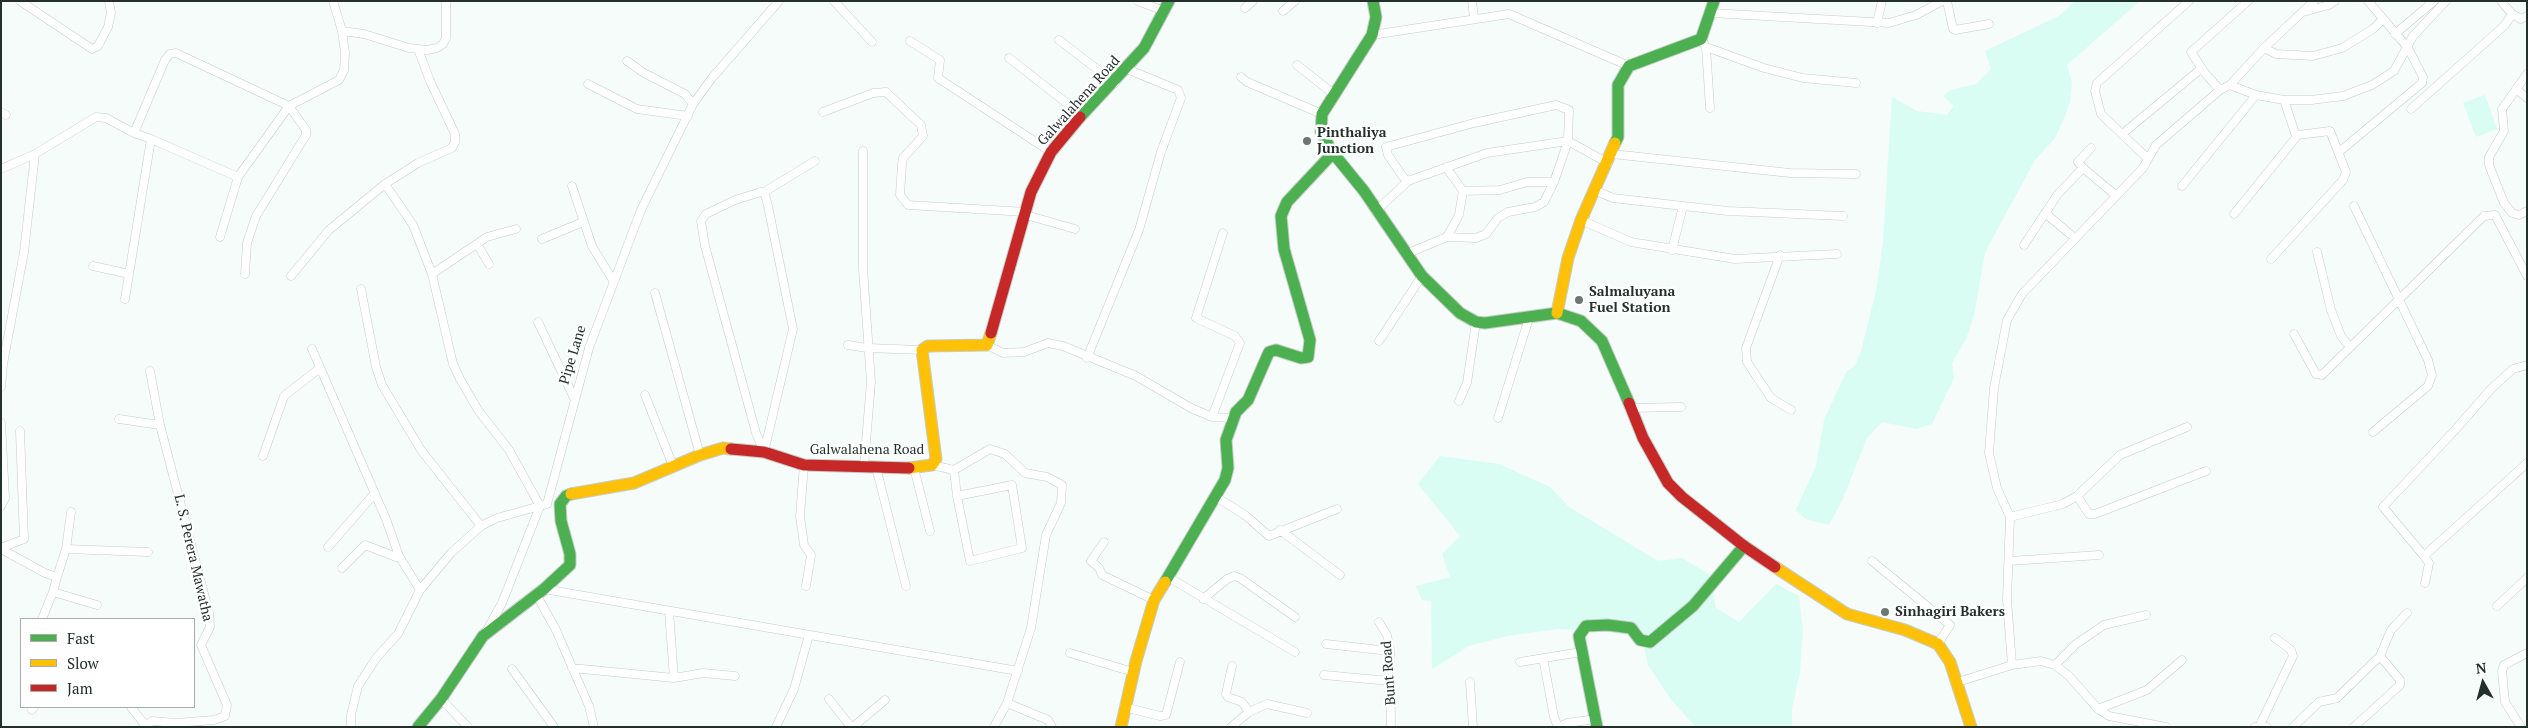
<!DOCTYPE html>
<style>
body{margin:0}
#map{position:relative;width:2528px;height:728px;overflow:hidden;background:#f5fcfa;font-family:"PT Serif",serif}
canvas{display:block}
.frame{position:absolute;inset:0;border:2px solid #23302c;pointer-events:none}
.legend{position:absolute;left:20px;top:618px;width:175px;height:90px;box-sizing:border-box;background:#fff;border:1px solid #a7acab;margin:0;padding:6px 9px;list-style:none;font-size:15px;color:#23302c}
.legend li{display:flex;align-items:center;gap:10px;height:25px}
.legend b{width:25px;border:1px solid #a7acab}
.north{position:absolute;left:2458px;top:658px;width:50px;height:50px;-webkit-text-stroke:4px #fff;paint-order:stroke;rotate:353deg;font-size:14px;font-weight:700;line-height:20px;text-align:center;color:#23302c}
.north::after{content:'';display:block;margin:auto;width:18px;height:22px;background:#23302c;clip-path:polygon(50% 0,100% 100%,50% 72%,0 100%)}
</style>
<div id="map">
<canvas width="2528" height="728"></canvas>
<div class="frame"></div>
<ul class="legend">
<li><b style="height:6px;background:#4caf50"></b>Fast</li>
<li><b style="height:6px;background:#ffc107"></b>Slow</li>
<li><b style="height:6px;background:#c62828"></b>Jam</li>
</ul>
<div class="north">N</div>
</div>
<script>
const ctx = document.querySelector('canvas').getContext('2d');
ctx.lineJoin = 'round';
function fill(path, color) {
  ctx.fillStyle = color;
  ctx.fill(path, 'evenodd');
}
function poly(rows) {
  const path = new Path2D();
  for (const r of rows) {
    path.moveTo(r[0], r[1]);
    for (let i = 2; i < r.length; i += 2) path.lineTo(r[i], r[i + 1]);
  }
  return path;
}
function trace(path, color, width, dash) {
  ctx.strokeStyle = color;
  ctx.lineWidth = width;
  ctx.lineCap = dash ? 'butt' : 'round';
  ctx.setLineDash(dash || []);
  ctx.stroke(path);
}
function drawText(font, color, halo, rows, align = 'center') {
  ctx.font = font + ' "PT Serif",serif';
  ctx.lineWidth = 5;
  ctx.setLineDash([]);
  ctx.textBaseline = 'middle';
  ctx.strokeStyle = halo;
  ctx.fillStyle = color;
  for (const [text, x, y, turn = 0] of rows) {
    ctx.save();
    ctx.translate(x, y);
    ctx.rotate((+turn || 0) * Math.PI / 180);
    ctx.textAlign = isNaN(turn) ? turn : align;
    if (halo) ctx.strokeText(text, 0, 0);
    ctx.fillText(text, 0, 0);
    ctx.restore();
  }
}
fill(poly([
 [2075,1,2140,1,2067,65,2072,82,2070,102,2064,118,2055,138,2035,160,1991,241,1985,253,1974,315,1966,339,1952,363,1954,378,1932,424,1916,429,1882,422,1867,438,1842,501,1829,525,1806,519,1796,510,1816,466,1824,420,1846,372,1855,366,1861,351,1877,287,1883,240,1892,97,1917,111,1947,115,1954,106,1943,96,1950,90,1976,84,1991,69,1985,51,2059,16],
 [2485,95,2497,129,2476,137,2463,103],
 [1440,456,1499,464,1550,487,1569,507,1658,561,1682,558,1710,575,1716,608,1739,622,1776,584,1799,596,1803,630,1800,672,1792,708,1792,727,1696,727,1672,701,1648,665,1642,637,1603,631,1558,629,1507,636,1469,646,1432,669,1431,601,1422,600,1416,586,1450,577,1442,554,1460,536,1418,484]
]), '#d9fdf2');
const street = poly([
 [20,1,92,49,98,46,108,27,111,13,109,1],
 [834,1,872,42],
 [1138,1,1164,11],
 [1472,1,1474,18],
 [1947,1,1953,29,1955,30,1989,24],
 [2501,1,2512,14,2521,19,2527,16],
 [1245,8,1253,1],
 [1283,11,1295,1],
 [2303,12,2329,5,2335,1],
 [1711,13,1889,23,1916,15,1942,1],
 [1877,23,1882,1],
 [342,31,364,34,409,48,427,50,437,48,443,44,446,38,446,1],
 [2395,34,2434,1],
 [1372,35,1509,14,1629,66],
 [1701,39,1706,47,1764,68,1803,78,1856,83],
 [1059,40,1115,83],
 [910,41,940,60,938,78,1051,152],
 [1706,47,1710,108],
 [2264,48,2276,54,2313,56,2342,48,2373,29,2383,19],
 [1009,58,1082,115],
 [627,61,644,73,685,94,693,104],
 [1297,65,1335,95],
 [2527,74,2502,109,2504,131,2489,157,2489,165,2504,203,2512,213,2519,215,2527,211],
 [1241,77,1247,82,1322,114],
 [588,84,637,109,688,116],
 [2230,85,2264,48,2314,1],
 [2516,89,2527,98],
 [2220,90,2204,72,2191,52,2248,1],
 [2411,109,2505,25,2512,14],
 [1,112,6,115],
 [823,112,873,93,886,92,921,125,923,136,903,158,902,164,900,195,908,205,1026,212],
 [2127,130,2202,68],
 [134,133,165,60,170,54,176,53,289,106,306,130,306,135,256,216,247,243,245,274],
 [863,151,863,269,871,382,864,466],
 [2339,152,2422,83,2423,77,2408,48,2368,1],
 [1612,154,1790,173,1856,174],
 [2148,159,2156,145,2220,90,2230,85,2256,95,2284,100,2311,100,2343,96,2372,85,2394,71,2413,36,2446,1],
 [2083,168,2113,193],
 [1,169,35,154,96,117,106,118,134,133,151,139],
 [1408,181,1403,177,1388,155,1386,147,1474,123,1556,105,1569,110,1568,141,1554,182,1527,182,1500,190,1463,191,1446,167],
 [572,186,592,246,614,282],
 [2182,186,2256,95],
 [1594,190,1613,198,1683,206,1728,211,1843,216],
 [761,192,765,194,768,206,793,329,764,452,756,433,705,246,701,221,706,214,735,200,761,192],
 [764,192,815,161],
 [2354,206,2428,360,2432,375,2428,386,2373,432],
 [1376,211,1408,181,1487,153,1568,141,1608,163],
 [2045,213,2070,234],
 [2234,214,2298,135],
 [1026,215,1075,229],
 [1581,220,1631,242,1735,259,1837,254],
 [220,237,238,177],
 [1447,237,1476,238,1486,234,1498,218,1508,212,1535,207,1544,202,1554,182],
 [542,239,583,222],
 [477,244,489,264],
 [2024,245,2058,194,2083,168,2078,162,2091,148],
 [1672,250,1683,206],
 [2317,252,2331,310,2341,336,2350,347],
 [1406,254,1447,237,1459,215,1463,191],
 [1780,255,1746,348,1747,362,1771,398,1791,410],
 [2271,259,2343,180,2346,172,2330,131,2298,135,2295,133,2284,100],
 [93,266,129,274],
 [432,274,487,237,516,229],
 [291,276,329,230,385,184,418,163,452,148,455,142,455,134,430,81,418,49],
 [361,289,376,367,382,385,421,450,481,526],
 [655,293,700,455],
 [125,299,151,139,238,177,289,106,339,80,344,70,345,53,342,31,333,1],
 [538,322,575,400],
 [2294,334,2316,374,2322,375,2484,216,2495,215,2527,276],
 [1379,341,1422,276],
 [848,345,867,348,922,350],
 [987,345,1003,353,1024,352,1048,343,1063,346,1136,376,1191,408,1212,417,1233,418],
 [312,349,386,519,399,556,420,590],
 [1087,358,1139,230,1161,152,1181,98,1178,90,1127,69],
 [2527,365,2513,369,2491,389,2456,429,2383,507,2424,556,2527,463],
 [1,387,3,364,24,252,35,154],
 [645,395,673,466],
 [1459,401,1467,383,1476,322],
 [1631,408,1681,407],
 [1212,417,1240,343,1235,336,1196,318,1223,233],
 [1498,418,1529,318],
 [119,419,160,425],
 [1,423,5,498,1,506],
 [263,456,284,396,320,368],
 [804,465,800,516,804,545,811,555,806,586],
 [932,465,954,470,990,449,1005,454,1025,473,1047,477,1062,485,1061,503,1046,535,1031,628,1007,703,994,727],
 [876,467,906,586],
 [914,468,930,531],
 [954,470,957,496,970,561,1022,548,1012,485,957,496],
 [2077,496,2089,514,2095,514,2206,471],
 [1216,497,1245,515,1269,536,1337,509],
 [2010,517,2063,504,2077,496,2120,455,2187,427],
 [1280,530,1340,575],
 [1104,542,1091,561,1099,568,1102,575,1154,600],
 [328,547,375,493],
 [1,548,24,539,20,431],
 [1,549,45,573,57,577,53,592,97,605],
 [66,549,148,552],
 [2424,556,2429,563,2425,583],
 [1872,561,1950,625,1938,644],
 [2010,561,2099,555],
 [342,568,365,545,396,557,399,556],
 [57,577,66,549,71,512],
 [1168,577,1295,652],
 [544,589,1018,671],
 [536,594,556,630,589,706,594,727],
 [1203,599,1227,579,1234,576,1240,578,1295,617],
 [2497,606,2527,578],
 [669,611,674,678],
 [42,619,53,592],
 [1379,622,1387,635,1390,651,1391,727],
 [487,630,502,603,540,506,547,504,589,348,641,210,693,104,712,78,779,1],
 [1326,644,1390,651],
 [1070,653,1133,672],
 [1543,658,1554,717,1558,727],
 [1520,662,1581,652],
 [2012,665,2007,599,2010,517,1997,488,1989,453,1994,388,2007,320,2022,294,2143,168,2148,159,2101,114,2095,91,2097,83,2189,1],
 [2055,665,2076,644,2104,625,2146,615],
 [1232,666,1226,694,1228,697,1242,702,1249,712],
 [572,668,674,678,703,673,735,676],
 [512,669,554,727],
 [1324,675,1390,681],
 [1470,682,1473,727],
 [1958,682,2012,665,2041,661,2055,665,2069,676,2098,709,2109,716,2166,727],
 [441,699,468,727],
 [829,699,851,727],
 [1007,703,1048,720,1052,727],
 [131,707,145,725],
 [1124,707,1160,716,1166,715,1180,662],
 [2098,709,2147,690,2182,660],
 [32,710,34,707],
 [2260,725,2293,656,2291,650,2275,638],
 [144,727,152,721,176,723,214,720,225,716,227,705,201,645,210,627,209,613,160,425,150,371],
 [351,727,351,715,358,686,377,657,398,634,420,590,451,553,481,526,497,518,540,506,509,450,478,410,460,379,453,364,432,274,413,225,385,184],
 [776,727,794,689,809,635],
 [853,727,885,700],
 [1231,727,1249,712,1267,704,1307,713],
 [1559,727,1567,723,1596,719],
 [2255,727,2267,727],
 [2293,727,2319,702,2337,698,2380,656,2391,630,2407,613],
 [2354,727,2400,685,2400,680,2380,656],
 [2521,727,2505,702,2502,671,2504,665,2527,653]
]);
const fast = poly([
 [1373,1,1376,17,1372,35,1322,114,1321,132,1333,153,1364,191,1422,276,1460,313,1476,322,1485,323,1557,313,1581,321,1602,341,1629,403],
 [1080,117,1144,48,1169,1],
 [1615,143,1618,137,1618,85,1629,66,1701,39,1714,1],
 [1165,582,1225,480,1228,468,1226,440,1236,412,1248,400,1269,352,1276,350,1301,358,1308,357,1310,340,1284,249,1281,216,1287,202,1333,153],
 [418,727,441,699,483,636,544,589,570,565,570,554,561,521,560,504,566,496,571,494],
 [1597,727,1579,636,1586,626,1608,625,1631,628,1640,640,1650,642,1693,606,1744,546]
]);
const slow = poly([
 [1557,313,1568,258,1581,220,1615,143],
 [909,468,932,465,936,459,922,350,928,346,987,345,991,333],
 [571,494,634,483,700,455,723,448,731,449],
 [1775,567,1847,614,1905,630,1938,644,1950,662,1971,727],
 [1121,727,1136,661,1154,600,1165,582]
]);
const jam = poly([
 [991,333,1031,192,1051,152,1080,117],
 [1629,403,1643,438,1668,483,1682,497,1744,546,1775,567],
 [731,449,764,452,804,465,909,468]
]);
trace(street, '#c4cdca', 9);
trace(fast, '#c4cdca', 13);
trace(slow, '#c4cdca', 13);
trace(jam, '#c4cdca', 13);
trace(street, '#fefffe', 8);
trace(fast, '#4caf50', 11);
trace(slow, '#ffc107', 11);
trace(jam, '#c62828', 11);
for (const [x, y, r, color] of [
 [1307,141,5,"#6c7774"],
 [1579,300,5,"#6c7774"],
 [1885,612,5,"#6c7774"]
]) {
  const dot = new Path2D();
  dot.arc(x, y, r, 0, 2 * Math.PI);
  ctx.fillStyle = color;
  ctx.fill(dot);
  trace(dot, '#fff', 2);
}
drawText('14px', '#23302c', '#fff', [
 ["Galwalahena Road",1079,101,-48],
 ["Pipe Lane",573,355,-73],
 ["Galwalahena Road",867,450],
 ["L. S. Perera Mawatha",193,558,77],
 ["Bunt Road",1389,673,-94]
]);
drawText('bold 14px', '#23302c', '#fff', [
 ["Pinthaliya",1317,133],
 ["Junction",1317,149],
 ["Salmaluyana",1589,292],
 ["Fuel Station",1589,308],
 ["Sinhagiri Bakers",1895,612]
], 'left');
</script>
